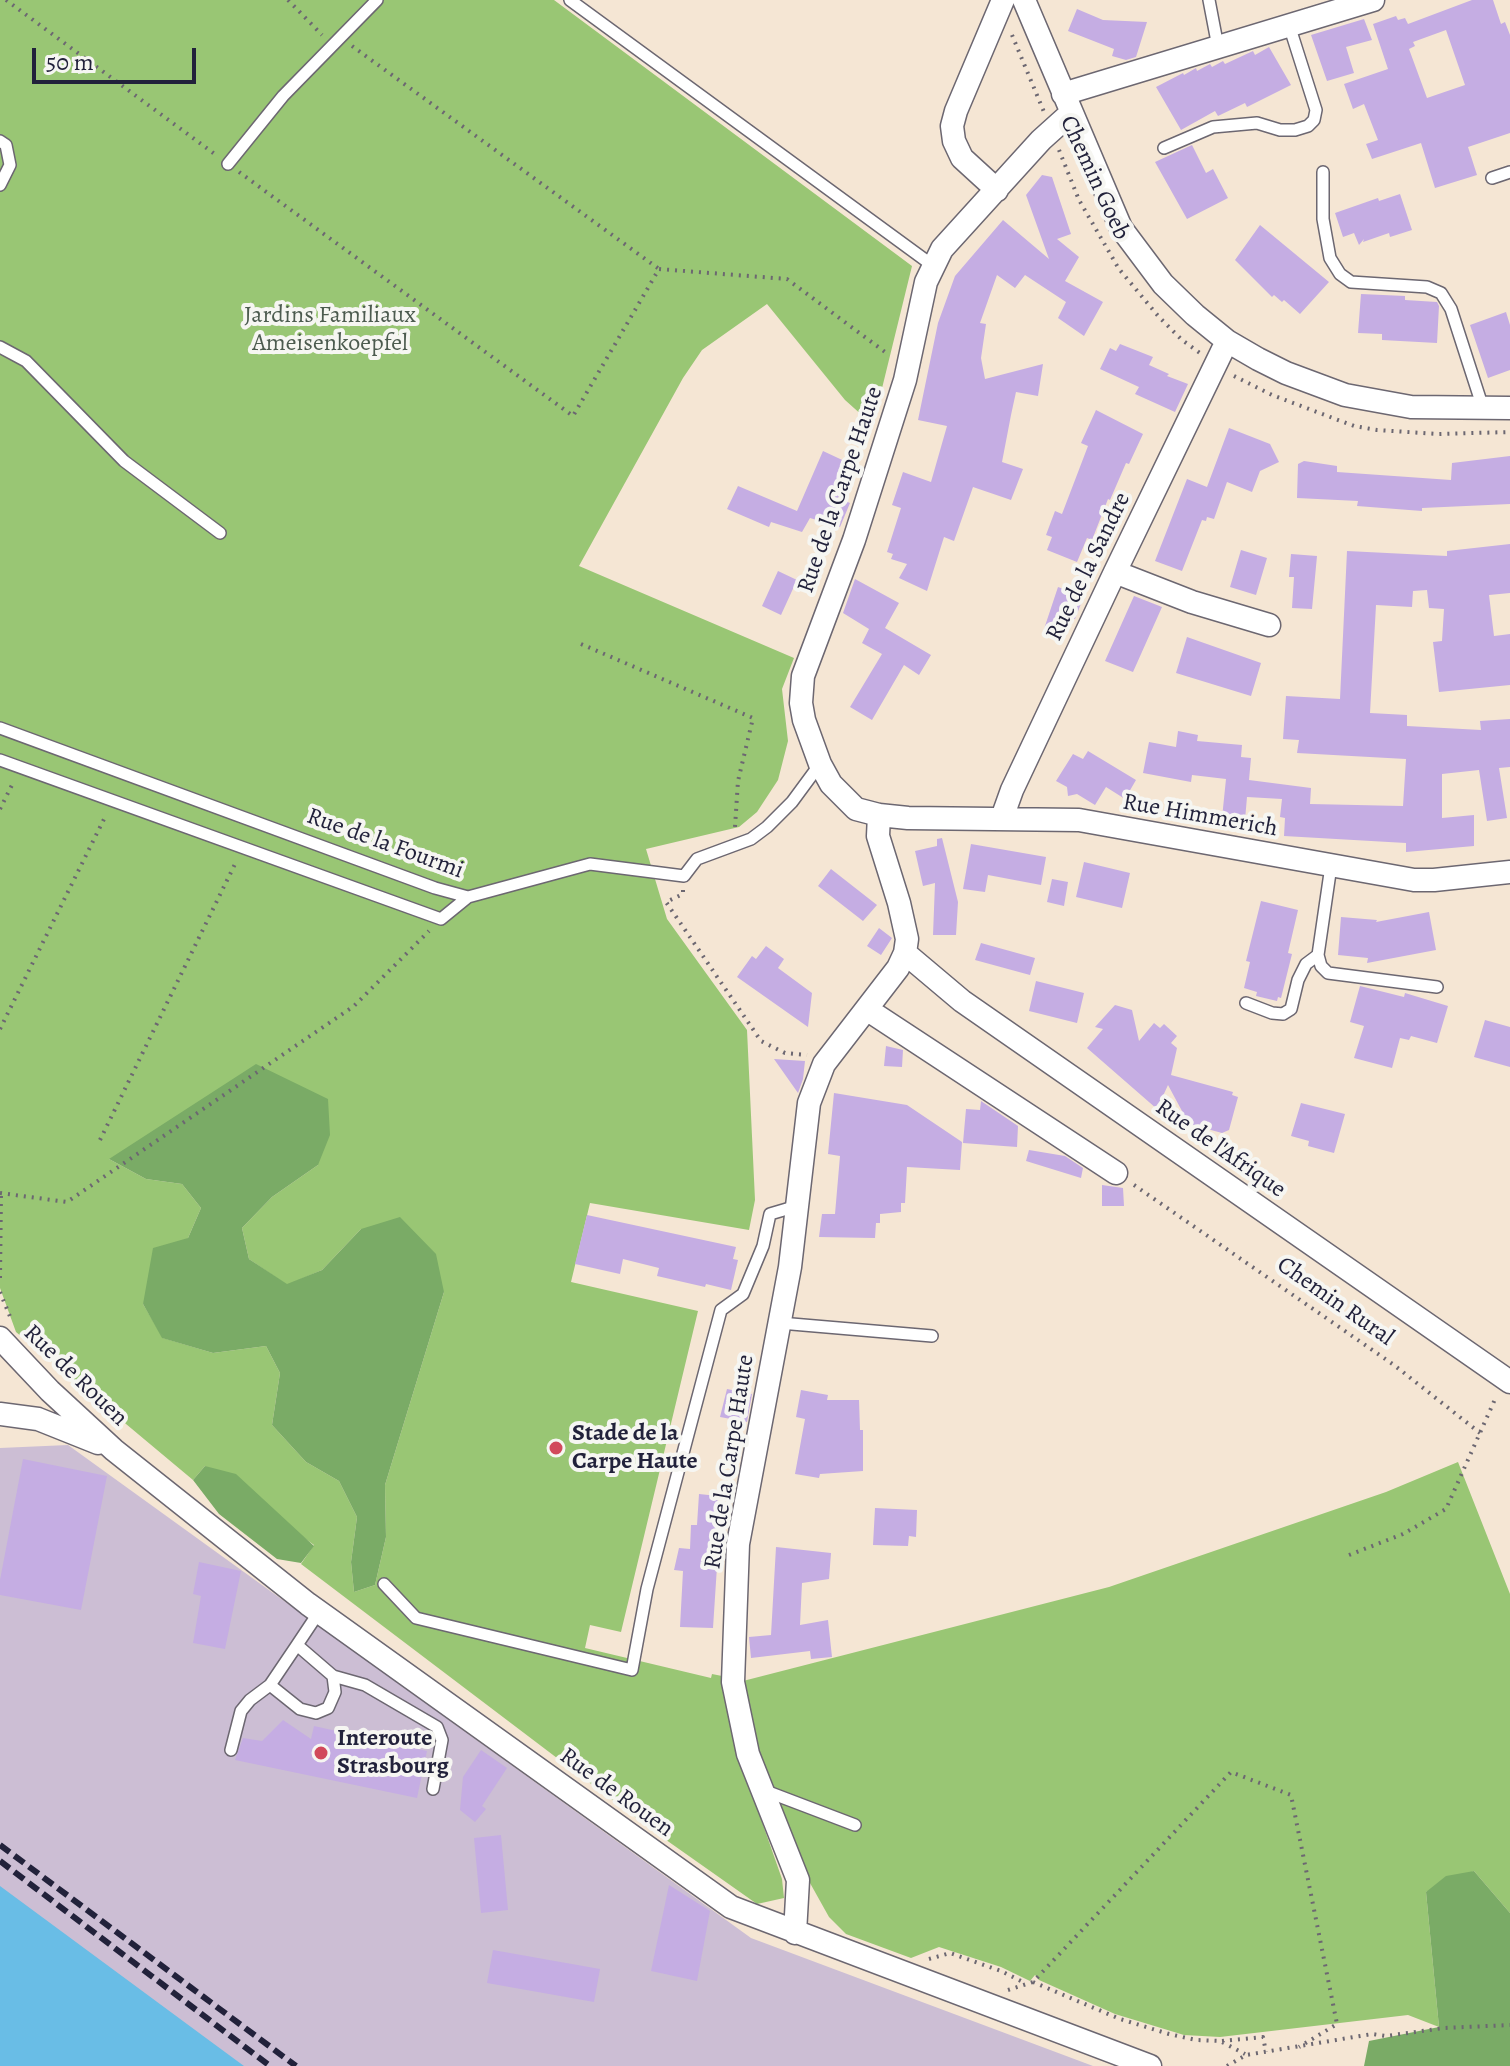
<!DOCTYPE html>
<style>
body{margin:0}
#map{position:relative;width:1510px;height:2066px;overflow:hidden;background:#f5e6d4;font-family:Alegreya,serif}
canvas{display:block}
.scale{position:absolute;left:32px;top:48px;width:164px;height:36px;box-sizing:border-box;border:4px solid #22223b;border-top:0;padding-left:10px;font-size:24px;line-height:28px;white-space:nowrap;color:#22223b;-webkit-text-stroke:6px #f6f6f2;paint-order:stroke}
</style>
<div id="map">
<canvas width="1510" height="2066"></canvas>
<div class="scale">50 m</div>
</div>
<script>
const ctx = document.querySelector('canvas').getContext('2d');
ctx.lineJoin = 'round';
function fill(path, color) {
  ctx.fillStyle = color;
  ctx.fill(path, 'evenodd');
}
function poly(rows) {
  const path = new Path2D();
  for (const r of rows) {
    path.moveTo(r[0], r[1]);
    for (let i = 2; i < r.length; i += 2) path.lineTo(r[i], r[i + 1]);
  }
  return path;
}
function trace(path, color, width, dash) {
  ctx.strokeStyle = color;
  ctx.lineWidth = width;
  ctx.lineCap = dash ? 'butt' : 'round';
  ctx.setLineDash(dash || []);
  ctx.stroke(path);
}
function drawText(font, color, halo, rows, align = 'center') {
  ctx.font = font + ' Alegreya,serif';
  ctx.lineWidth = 8;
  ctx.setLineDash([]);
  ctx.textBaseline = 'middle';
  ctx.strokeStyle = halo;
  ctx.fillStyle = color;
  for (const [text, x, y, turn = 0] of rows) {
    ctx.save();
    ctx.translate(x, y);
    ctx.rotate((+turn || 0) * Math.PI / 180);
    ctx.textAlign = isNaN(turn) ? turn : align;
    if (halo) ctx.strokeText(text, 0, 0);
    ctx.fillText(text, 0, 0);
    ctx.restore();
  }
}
fill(poly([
 [68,1445,751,1938,1093,2066,0,2066,0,1448]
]), '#ccbed4');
fill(poly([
 [0,0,554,0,912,266,873,425,845,400,767,304,702,350,683,378,579,566,794,658,782,689,788,741,778,780,757,812,739,827,646,849,667,919,747,1030,755,1200,749,1230,590,1203,571,1282,698,1311,621,1632,590,1625,585,1648,711,1678,712,1674,722,1676,732,1736,782,1879,784,1898,757,1904,652,1830,301,1564,314,1545,205,1466,193,1480,16,1332,0,1288],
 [109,1159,318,1165,272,1197,242,1228,249,1259,287,1285,322,1270,361,1229,444,1292,385,1485,386,1537,375,1585,354,1592,351,1562,357,1517,339,1481,306,1462,272,1425,280,1373,266,1346,213,1353,163,1338,143,1304,188,1238,201,1208,182,1184,146,1179],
 [1458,1462,1510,1594,1510,1913,1474,1871,1426,1892,1439,2027,1408,2015,1220,2037,1184,2035,1115,2014,1039,1980,1035,1975,1030,1981,1001,1967,939,1947,911,1958,846,1934,829,1917,810,1883,759,1751,743,1681,1109,1587,1386,1492]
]), '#99c674');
fill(poly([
 [256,1064,328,1099,330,1135,318,1165,272,1197,242,1228,249,1259,287,1284,322,1270,361,1229,400,1217,436,1254,444,1292,385,1485,386,1537,375,1585,354,1592,351,1562,357,1517,339,1481,306,1462,272,1425,280,1373,266,1346,213,1353,162,1338,143,1304,153,1248,188,1238,201,1208,182,1184,146,1179,109,1159],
 [205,1466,236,1474,314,1546,301,1563,277,1559,219,1514,193,1480],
 [1474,1871,1510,1913,1510,2066,1364,2066,1369,2041,1439,2027,1426,1892,1446,1876]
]), '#7aab66');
fill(poly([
 [0,1886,210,2041,244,2066,0,2066]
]), '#69bde6');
fill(poly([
 [1472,0,1493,0,1501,24,1505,22,1510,35,1510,133,1468,147,1477,175,1435,188,1421,143,1372,159,1366,144,1378,140,1364,104,1353,109,1344,84,1388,69,1373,24,1396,16,1398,20,1405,18,1408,24],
 [1446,30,1465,85,1427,98,1409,49,1415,46,1413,42],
 [1077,9,1103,20,1147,22,1136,57,1126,60,1112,56,1114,49,1068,31],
 [1364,19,1372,40,1346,47,1354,73,1327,81,1311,35],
 [1269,47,1291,85,1247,107,1245,103,1218,116,1215,111,1181,130,1156,87,1183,73,1184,75,1196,68,1197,71,1210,64,1212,67,1223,61,1225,64,1253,51,1255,55],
 [1192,145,1206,173,1213,169,1228,198,1187,219,1155,162],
 [1042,175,1052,177,1071,234,1057,239,1079,257,1065,281,1103,302,1084,336,1058,318,1066,302,1025,275,1015,288,997,275,980,323,986,324,981,358,985,379,1043,364,1038,396,1016,392,1011,415,1002,462,1023,469,1011,500,973,487,954,541,944,537,927,591,899,578,907,564,891,559,893,554,887,552,901,508,892,505,903,472,931,482,947,426,918,420,938,323,955,276,1003,220,1049,259,1026,195],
 [1400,194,1412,230,1390,237,1389,233,1363,242,1364,239,1359,245,1354,233,1343,237,1335,213,1378,198,1379,201],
 [1260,225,1329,282,1300,314,1284,300,1282,302,1274,295,1272,297,1235,260],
 [1361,294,1405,296,1405,300,1437,302,1439,306,1437,343,1382,340,1382,334,1358,333],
 [1506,312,1510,325,1510,370,1488,378,1470,325],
 [1120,344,1153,357,1149,365,1169,374,1167,376,1188,384,1175,412,1135,394,1139,387,1100,369,1110,348,1116,351],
 [1096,410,1143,434,1129,464,1126,463,1110,500,1108,499,1092,540,1087,538,1077,562,1047,550,1052,537,1046,535,1055,511,1062,514,1088,446,1081,443],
 [1229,428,1270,444,1279,462,1260,471,1252,492,1227,482,1214,519,1207,517,1206,521,1202,520,1182,571,1155,561,1187,479,1207,487],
 [823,451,853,465,838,498,850,503,840,527,810,518,802,532,771,522,769,527,727,509,738,486,797,511],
 [1510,456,1510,504,1422,508,1422,511,1357,506,1358,501,1297,498,1298,464,1304,461,1337,466,1337,472,1451,480,1452,463],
 [1510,544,1510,593,1489,595,1494,636,1510,634,1510,685,1439,692,1433,642,1442,641,1444,609,1429,608,1427,590,1413,591,1412,607,1376,605,1370,713,1407,715,1407,726,1481,730,1480,721,1510,719,1510,767,1499,768,1507,818,1487,821,1479,770,1442,774,1442,818,1474,815,1474,846,1406,852,1406,843,1284,836,1285,818,1280,817,1282,799,1247,797,1245,820,1222,818,1226,779,1192,775,1191,782,1143,773,1149,742,1176,747,1178,731,1198,735,1197,741,1242,745,1241,757,1251,758,1249,780,1311,788,1310,804,1403,806,1406,759,1297,753,1299,740,1283,739,1286,696,1340,699,1347,551,1447,556,1447,551],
 [1241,550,1267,558,1256,595,1230,587],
 [1291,554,1317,556,1312,609,1292,608,1294,577,1289,577],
 [778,571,797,580,781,615,762,606],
 [855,579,899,603,885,628,931,655,919,675,904,665,872,720,850,707,882,654,862,643,869,629,843,613],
 [1058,587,1084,596,1075,619,1069,617,1061,639,1043,632],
 [1134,596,1162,607,1133,672,1105,661],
 [1187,637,1261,663,1251,696,1176,673],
 [1088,751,1136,780,1125,799,1106,787,1095,805,1077,794,1068,796,1067,787,1056,781,1073,754,1083,759],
 [942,838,958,902,956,935,933,935,935,883,923,886,915,851,937,846,937,839],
 [971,844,1046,857,1041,885,988,875,985,892,963,889],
 [1084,862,1130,873,1122,908,1076,897],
 [831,869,877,905,863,921,818,886],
 [1052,879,1068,882,1064,906,1047,902],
 [1261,901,1298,910,1288,953,1292,954,1281,998,1278,997,1277,1001,1256,996,1257,992,1244,988,1250,962,1246,961],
 [1429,912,1436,950,1367,963,1368,958,1338,955,1341,917,1377,920,1376,922],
 [879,928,892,938,881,955,867,946],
 [981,943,1035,958,1030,975,975,960],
 [766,946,784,959,778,968,812,993,808,1027,737,977,752,956,756,959],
 [1036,981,1084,993,1077,1023,1029,1011],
 [1360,986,1404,997,1405,993,1448,1006,1437,1043,1411,1036,1409,1040,1400,1038,1392,1068,1354,1058,1364,1026,1350,1022],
 [1115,1005,1132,1010,1139,1041,1154,1023,1160,1028,1164,1024,1177,1036,1171,1043,1177,1048,1171,1075,1233,1092,1232,1095,1238,1097,1229,1130,1222,1133,1189,1124,1168,1085,1157,1109,1087,1048,1103,1029,1095,1027],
 [1485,1020,1510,1027,1510,1067,1474,1057],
 [886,1046,903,1050,902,1067,884,1066],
 [774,1059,805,1061,803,1079,798,1093],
 [834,1093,907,1105,962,1142,960,1170,907,1167,905,1203,901,1203,901,1212,880,1214,880,1223,876,1223,875,1238,819,1237,822,1214,835,1214,840,1156,828,1154],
 [981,1101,1018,1126,1017,1147,963,1143,966,1109,980,1110],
 [1301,1103,1345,1114,1334,1153,1308,1146,1309,1141,1291,1136],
 [1029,1150,1065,1156,1083,1168,1081,1178,1026,1161],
 [1102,1185,1123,1188,1124,1206,1102,1206],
 [587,1215,736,1247,733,1259,738,1260,731,1290,706,1284,705,1287,657,1276,659,1268,623,1259,620,1274,575,1264],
 [727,1389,752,1394,747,1422,720,1417],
 [801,1390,828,1395,827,1400,859,1400,860,1430,863,1430,863,1471,820,1474,819,1478,795,1474,805,1419,796,1417],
 [23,1459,107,1476,81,1610,0,1595,0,1580],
 [699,1494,718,1496,717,1505,721,1505,713,1628,680,1627,683,1571,674,1570,679,1548,690,1549,691,1525,697,1525],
 [875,1508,917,1510,916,1537,909,1536,908,1546,873,1545],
 [776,1547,831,1553,829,1579,802,1583,800,1625,828,1620,832,1657,811,1659,810,1651,751,1658,749,1637,771,1635],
 [199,1562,241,1571,225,1649,193,1643,201,1596,193,1594],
 [283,1720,311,1739,314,1726,427,1751,417,1798,235,1760,243,1738,262,1741],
 [481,1750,507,1768,482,1806,486,1809,475,1822,460,1810,463,1777],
 [501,1835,508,1910,481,1913,474,1838],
 [669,1885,710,1911,697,1981,651,1971],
 [493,1950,600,1969,594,2002,487,1983]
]), '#c5ade3');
const lane = poly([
 [570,0,932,265],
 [1209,0,1218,47],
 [0,141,6,145,10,165,0,185],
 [1164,148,1213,127,1257,123,1280,130,1295,130,1308,126,1314,120,1316,110,1289,25],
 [228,164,283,96,377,0],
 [1323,172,1323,219,1330,258,1340,274,1351,282,1427,287,1441,293,1451,309,1483,408],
 [1492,178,1510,172],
 [0,347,26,361,124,461,220,533],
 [0,728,435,888,468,897,590,864,684,876,697,859,751,839,767,827,792,802,820,764],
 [0,760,441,919,468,897],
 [1331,866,1318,955,1321,966,1328,973,1437,987],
 [1246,1003,1272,1013,1283,1014,1291,1009,1298,980,1306,964,1318,955],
 [780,1323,932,1336],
 [384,1584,416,1618,632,1670,647,1589,721,1310,743,1294,763,1246,770,1214,797,1206],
 [297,1645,333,1676,335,1692,328,1708,316,1713,300,1709,270,1685,297,1645,319,1612],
 [333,1676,365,1685,437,1727,442,1740,433,1789],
 [231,1750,241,1711,250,1700,270,1685],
 [763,1790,855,1825]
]);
const street = poly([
 [1024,0,1121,228,1163,284,1195,315,1227,341,1258,359,1286,373,1345,395,1411,407,1510,408],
 [1063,94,1373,0],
 [1071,113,1041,140,942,249,926,282,905,380,854,540,803,676,801,703,804,720,820,764,831,784,856,809,879,815,908,818,1079,820,1414,880,1434,880,1510,872],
 [997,190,962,158,954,141,952,126,956,111,1003,0],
 [1115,572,1192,602,1269,625],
 [1002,818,1012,790,1115,572,1227,341],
 [905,953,962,1001,1510,1382],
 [868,1010,1116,1173],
 [0,1338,50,1391,114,1450,308,1604,731,1907,1150,2066],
 [0,1414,38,1419,98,1443],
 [795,1933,798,1880,748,1754,733,1682,738,1544,790,1267,809,1103,824,1064,898,968,905,953,907,939,899,903,878,836,879,815]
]);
trace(lane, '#6c6771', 14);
trace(street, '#6c6771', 25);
trace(poly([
 [6,0,216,155],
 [288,0,322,35],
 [1012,35,1044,112],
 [352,46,659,269],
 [1059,150,1079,200,1119,269,1159,317,1182,340,1200,353],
 [239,172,573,416,659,269,787,279,889,355],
 [1234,376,1272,395,1354,426,1377,430,1438,434,1510,432],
 [581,644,753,718,738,781,735,827],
 [0,809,14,781],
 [683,890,683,894,666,902,761,1041,785,1053,807,1055],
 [0,1029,106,815],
 [100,1140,236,862],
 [1134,1185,1394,1365,1480,1433],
 [0,1193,67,1202,354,1006,429,931],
 [0,1278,1,1193],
 [0,1292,11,1319],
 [1349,1555,1403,1534,1446,1509,1496,1397],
 [929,1959,950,1953,1001,1971,1025,1983],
 [1033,1982,1120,2019,1169,2034,1196,2040,1220,2041,1245,2054],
 [1008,1990,1033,1982,1231,1772,1291,1795,1337,2024,1299,2047],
 [1222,2041,1263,2037,1266,2052],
 [1227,2066,1246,2055,1372,2034,1386,2036,1444,2028,1510,2025]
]), '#6c6771', 4, [2, 6]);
trace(lane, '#fff', 11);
trace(street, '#fff', 22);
trace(poly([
 [0,1845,296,2066],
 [0,1861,270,2066]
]), '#22223b', 6, [12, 6]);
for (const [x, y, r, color] of [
 [556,1448,8,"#d1495b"],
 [321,1753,8,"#d1495b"]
]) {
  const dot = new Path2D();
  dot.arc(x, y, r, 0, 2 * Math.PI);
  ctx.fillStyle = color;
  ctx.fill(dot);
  trace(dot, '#f6f6f2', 3);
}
drawText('24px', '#22223b', '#f6f6f2', [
 ["Chemin Goeb",1094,178,65],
 ["Rue de la Carpe Haute",841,490,-71],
 ["Rue de la Sandre",1089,567,-64],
 ["Rue Himmerich",1200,816,10],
 ["Rue de la Fourmi",385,844,20],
 ["Rue de l'Afrique",1220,1149,35],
 ["Chemin Rural",1335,1302,35],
 ["Rue de Rouen",75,1376,44],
 ["Rue de la Carpe Haute",730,1462,-81],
 ["Rue de Rouen",616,1793,36]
]);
drawText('24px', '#4c5b4f', '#f6f6f2', [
 ["Jardins Familiaux",330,316],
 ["Ameisenkoepfel",330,344]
]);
drawText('bold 24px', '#22223b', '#f6f6f2', [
 ["Stade de la",572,1434],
 ["Carpe Haute",572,1462],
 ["Interoute",337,1739],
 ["Strasbourg",337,1767]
], 'left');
</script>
